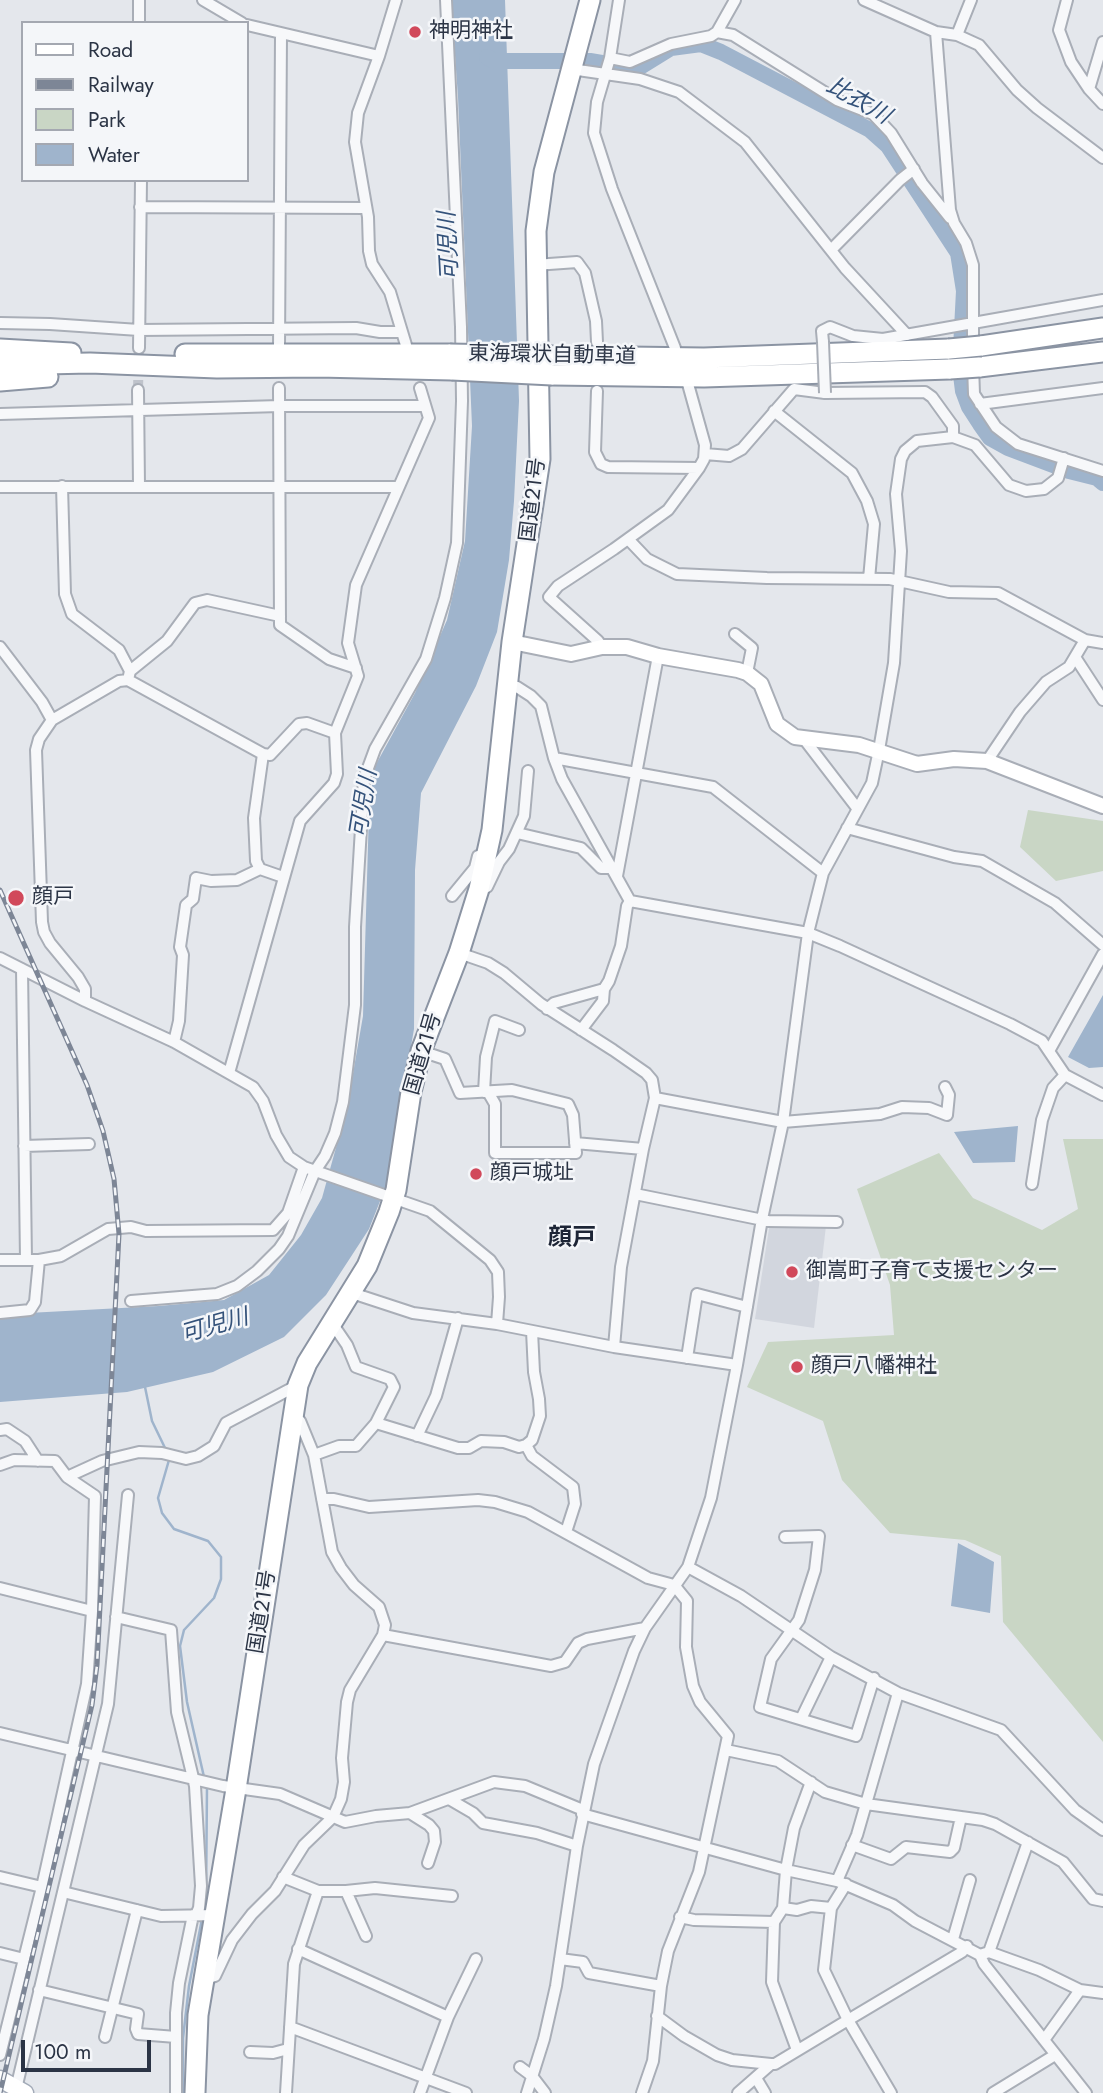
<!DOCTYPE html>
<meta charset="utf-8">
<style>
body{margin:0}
#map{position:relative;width:1103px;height:2093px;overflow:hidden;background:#e4e7ec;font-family:Jost,sans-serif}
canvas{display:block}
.legend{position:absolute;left:21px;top:21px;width:228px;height:161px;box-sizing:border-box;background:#f4f6f9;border:2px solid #a4a8b1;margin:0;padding:9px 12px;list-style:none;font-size:21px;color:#2b3445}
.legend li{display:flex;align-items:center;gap:14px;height:35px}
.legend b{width:35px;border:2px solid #a4a8b1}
.scale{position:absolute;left:21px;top:2040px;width:130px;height:32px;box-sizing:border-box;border:4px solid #2b3445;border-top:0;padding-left:9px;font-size:21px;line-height:24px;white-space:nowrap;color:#2b3445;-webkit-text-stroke:5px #f4f6f9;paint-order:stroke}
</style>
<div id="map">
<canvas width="1103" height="2093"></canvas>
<ul class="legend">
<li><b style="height:9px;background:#fff"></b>Road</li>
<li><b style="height:9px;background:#7d8696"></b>Railway</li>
<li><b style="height:19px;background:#c9d6c5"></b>Park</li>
<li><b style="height:19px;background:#9fb4cc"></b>Water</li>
</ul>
<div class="scale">100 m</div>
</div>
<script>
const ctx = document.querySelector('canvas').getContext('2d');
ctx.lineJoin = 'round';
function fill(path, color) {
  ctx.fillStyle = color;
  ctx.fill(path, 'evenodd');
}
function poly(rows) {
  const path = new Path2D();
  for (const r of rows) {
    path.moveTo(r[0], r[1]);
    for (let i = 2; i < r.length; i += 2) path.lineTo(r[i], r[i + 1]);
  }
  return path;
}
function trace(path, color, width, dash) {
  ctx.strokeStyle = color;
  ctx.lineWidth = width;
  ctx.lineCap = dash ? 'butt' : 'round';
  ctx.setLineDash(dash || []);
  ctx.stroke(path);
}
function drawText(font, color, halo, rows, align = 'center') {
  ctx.font = font + ' Jost,"Noto Sans JP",sans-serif';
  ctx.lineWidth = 5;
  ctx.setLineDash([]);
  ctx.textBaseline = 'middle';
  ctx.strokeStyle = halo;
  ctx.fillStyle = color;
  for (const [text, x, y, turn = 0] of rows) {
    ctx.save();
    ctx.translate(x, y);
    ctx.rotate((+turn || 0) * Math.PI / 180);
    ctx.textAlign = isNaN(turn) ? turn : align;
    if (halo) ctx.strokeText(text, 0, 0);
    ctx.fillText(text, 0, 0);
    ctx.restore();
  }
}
fill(poly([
 [770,1222,826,1226,814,1328,755,1319]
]), '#d2d6de');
fill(poly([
 [1028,810,1103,821,1103,871,1056,881,1020,847],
 [1063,1139,1103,1139,1103,1742,1003,1622,1001,1556,965,1540,890,1533,842,1480,823,1421,747,1387,768,1342,894,1335,890,1285,857,1189,939,1153,973,1198,1042,1230,1078,1209]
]), '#c9d6c5');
fill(poly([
 [451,0,505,0,519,401,514,501,509,560,497,632,476,686,421,793,415,870,414,1029,388,1181,369,1229,326,1295,284,1337,213,1372,127,1392,0,1402,0,1316,28,1313,159,1306,224,1300,269,1275,301,1235,322,1198,347,1108,363,1016,369,811,374,768,415,693,447,620,465,541,472,426,458,97],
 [1103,995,1103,1067,1089,1068,1068,1057],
 [1018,1126,1015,1162,973,1163,954,1132],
 [958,1543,994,1562,990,1613,951,1606]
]), '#9fb4cc');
trace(poly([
 [145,1387,152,1421,166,1450],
 [169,1460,158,1498,162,1513,174,1529,208,1541,221,1557,221,1579,214,1598,184,1630,180,1646,187,1702,204,1777],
 [203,1913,206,1900,207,1787],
 [183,2093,183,2038,189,1986,202,1919]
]), '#9fb4cc', 2.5);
trace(poly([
 [487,57,494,61,590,61,637,69,671,48,701,44,721,52,870,130,888,146,958,253,964,291,960,367,963,391,969,407,980,424,990,438,1008,448,1069,471,1097,478,1103,483]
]), '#9fb4cc', 16);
trace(poly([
 [138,390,139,348]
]), '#bfc3cb', 10, [10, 5]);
const street = poly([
 [139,0,139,23],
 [203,0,242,23],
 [396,0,379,56,358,113,355,142,368,217,369,251,372,264,390,292,406,345],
 [619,0,610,58,597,102,594,133,612,189,675,348],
 [864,0,936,32,957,35,979,45,1017,90,1037,108,1103,158],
 [1067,0,1059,30,1071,62,1089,89,1103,104],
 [247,25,379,56],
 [717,32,733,35,837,100,873,114,891,133,922,183,950,218],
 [936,32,950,210,954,223,966,243,973,265,973,349],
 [957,35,971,0],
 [610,58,630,62,671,44,711,36,717,32,735,0],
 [571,69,640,79,679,92,745,142,845,268,907,335],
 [1089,89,1103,42],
 [140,207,366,208],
 [831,250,900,180,914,169],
 [535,265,577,262,585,273,596,321,597,342],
 [0,323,50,324,139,330,356,328,380,332,402,332],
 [823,342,822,331,830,327,853,336,883,339,1103,300],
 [139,348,141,180],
 [279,348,281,35],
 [973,365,974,394,996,427,1018,444,1103,471],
 [279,388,280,625,329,659,356,668],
 [138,390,139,486],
 [597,391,595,452,601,464,608,467,699,468],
 [980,404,1103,388],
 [774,411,852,473,867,501,874,524,869,579],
 [0,414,280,406,425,406],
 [705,454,729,456,742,449,794,389,825,393,925,392,932,397,953,426,953,437],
 [62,486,65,594,72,614,119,650,130,671,128,680],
 [0,487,397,487],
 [628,539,647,559,677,574,767,578,890,579,949,592,998,593,1085,640,1103,643],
 [735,634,752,648,747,673],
 [0,647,42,702,52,720],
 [602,647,598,641,549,597,558,586,614,549,668,510,699,468,704,459,705,445,688,384],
 [1075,657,1103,700],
 [130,671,167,641,195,603,207,600,280,616],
 [508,685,517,687,531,696,541,706,554,758,562,779,630,901,627,906,621,946,609,981,604,989,603,1001,581,1030],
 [804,739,857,808],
 [263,754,270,755,299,724,307,723,335,733],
 [554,758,713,787,823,873],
 [987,761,1020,712,1046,682,1069,667,1085,640],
 [847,828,954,857,982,861,1055,903,1103,945],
 [517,833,581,848,601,868,610,868],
 [617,876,658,656],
 [487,887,499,862,509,849,524,816,528,771],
 [452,896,475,868,478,856],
 [630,901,808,933,840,946,1010,1024,1042,1041,1065,1075,1103,1095],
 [459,953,488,963,504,973,541,1004,613,1050,646,1073,652,1080,655,1098,643,1149,621,1267,614,1347],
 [0,958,85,1001,174,1042,253,1087,263,1101,276,1135,289,1157,304,1167,430,1211,490,1260,498,1272,499,1297,497,1324],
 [22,969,26,1260],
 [85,1001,85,989,78,977,50,943,44,932,42,922,36,750,39,739,52,720,119,681,128,680,263,754,254,818,256,861,260,869,283,877],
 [547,1009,554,1003,604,989],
 [174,1042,179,1021,183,955,180,947,186,905,193,899,196,878,211,881,237,880,260,869],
 [421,1051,445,1059,460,1093,512,1090,568,1104,573,1115,576,1153,495,1153,495,1104,488,1092],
 [1049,1051,1103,954],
 [229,1073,300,821,334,783,337,774,335,733,358,676,348,643,356,585,429,418,420,388],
 [484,1092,486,1057,495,1021,519,1030],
 [655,1098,783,1122,880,1114,902,1107,929,1108,947,1115,949,1095,945,1087],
 [575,1143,643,1149],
 [24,1146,89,1144],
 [1032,1184,1042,1120,1053,1088,1065,1075],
 [635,1194,768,1221,837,1222],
 [0,1260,39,1260,61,1256,108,1229,131,1227,146,1231,273,1230,288,1213,304,1167],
 [352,1293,413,1313,497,1324,614,1347,737,1365],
 [131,1301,217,1294,237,1286,257,1271,279,1249,288,1236,315,1171,325,1156,335,1133,343,1102,355,1005,355,927,364,779,375,749,426,659,445,598,457,543,462,401,461,327,446,0],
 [0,1313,30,1310,35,1302,39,1260],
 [332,1323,347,1345,356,1367,390,1379,394,1387,376,1423],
 [687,1358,697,1294,747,1307],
 [0,1430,7,1429,25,1441,38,1461],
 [417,1436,436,1396,458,1318],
 [526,1445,532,1456,573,1487,575,1504,566,1532],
 [314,1455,339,1446,356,1446,376,1423,458,1448,469,1448,481,1441,504,1442,519,1447,526,1445,532,1440,540,1416,539,1399,534,1372,532,1331],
 [0,1465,14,1460,55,1461,67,1477,102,1461,139,1452,162,1453,186,1459,198,1456,214,1446,226,1423,298,1385],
 [322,1499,334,1499,369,1507,478,1500,495,1502,528,1512,648,1578,674,1585,687,1601,686,1647,693,1686,700,1702,728,1736,699,1872,668,1951,661,1986,653,2061,642,2093],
 [785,1537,819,1536,815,1570,799,1620,771,1659,760,1707,856,1736,874,1678],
 [688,1567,741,1596,831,1657,898,1693,1001,1730,1075,1810,1103,1830],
 [0,1588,92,1611],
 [116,1617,171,1630,177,1712,195,1786,201,1886,199,1908,196,1915],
 [383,1635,551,1666,565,1662,578,1643,587,1639,645,1628],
 [801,1719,831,1657],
 [0,1733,223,1786,280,1794,345,1822,376,1816,410,1813,494,1782,525,1786,583,1810],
 [726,1750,778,1761,825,1792,866,1804,983,1820,995,1824,1063,1862,1093,1899,1103,1901],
 [449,1799,473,1813,483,1823,537,1833,577,1846],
 [410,1813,429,1825,434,1831,435,1842,428,1863],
 [582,1814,786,1870,837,1881,893,1905,915,1921,980,1955,984,1964,1086,2093],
 [852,1845,891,1859,906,1847,950,1852,954,1848,961,1817],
 [0,1877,42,1887],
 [283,1877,318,1891,346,1891,366,1936],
 [837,1881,857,1835,898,1693],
 [846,1884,831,1908,824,1970,848,2020,891,2093],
 [346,1891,375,1888,452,1896],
 [63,1892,161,1916,216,1915],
 [783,1908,797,1910,811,1906,831,1908],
 [680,1917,694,1920,774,1922],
 [953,1939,970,1880],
 [298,1949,448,2017],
 [989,1952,1028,1842],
 [0,1953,24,1959],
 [980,1955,989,1952,1039,1970,1080,1990,1103,1993],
 [560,1959,583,1962,589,1973,661,1986],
 [205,1979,215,1976,232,1940,252,1914,275,1891,304,1845,333,1817,341,1799,344,1782,342,1758,347,1702,350,1690,383,1635,385,1625,379,1607,354,1585,341,1568,332,1552,314,1455,300,1421,292,1415],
 [39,1990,138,2014,136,2029,138,2034,176,2037],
 [657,2016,684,2036,717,2055,732,2060,771,2064],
 [290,2027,466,2093],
 [105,2037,137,1910],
 [1044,2040,1080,1990],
 [797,2050,772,1982,774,1922,783,1908,786,1870,794,1828,811,1782],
 [250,2052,273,2053,288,2049],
 [0,2055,42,1887,87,1684,92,1611,95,1496,67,1477],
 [520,2067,532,2076,545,2093],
 [756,2078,765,2093],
 [15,2093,108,1704,128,1495],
 [176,2093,176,2013,179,1983,193,1915],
 [286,2093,294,1964,318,1891],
 [420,2093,448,2017,476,1959],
 [527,2093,544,2039,556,1986,577,1846,594,1764,634,1651,645,1628,688,1567,711,1498,737,1365,762,1219,783,1122,808,933,823,873,872,783,879,750,894,663,901,551,896,494,901,459,905,451,917,441,953,437,975,445,1009,485,1026,491,1044,489,1058,478,1064,458],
 [738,2093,771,2064,775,2064,848,2020,962,1952,967,1946],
 [993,2093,1055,2055]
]);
const secondary = poly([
 [512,642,571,654,602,647,627,647,658,656,738,670,747,673,761,684,777,724,795,737,859,745,917,764,954,759,987,761,1103,806]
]);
const primary = poly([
 [0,2079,25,2093]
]);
const highway = poly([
 [981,346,1103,328],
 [0,349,71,353],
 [185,354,450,354],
 [552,356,704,358,949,349],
 [0,365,90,363,217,368,318,367,452,370],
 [979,367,1103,352],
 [552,375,704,377,950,369],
 [0,381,48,377],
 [195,2093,198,2015,236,1789,298,1385,307,1363,367,1266,389,1212,396,1190,411,1092,421,1051,459,953,479,889,492,830,512,642,540,459,536,231,544,172,590,0]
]);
trace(street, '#a9aeb7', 14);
trace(secondary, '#a9aeb7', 18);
trace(primary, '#a3abb8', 19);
trace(highway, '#8b94a3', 23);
trace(street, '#f7f8fa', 10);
trace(secondary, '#fff', 14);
trace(primary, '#fff', 16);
trace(highway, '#fff', 19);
const rail = poly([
 [0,890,87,1085,103,1131,114,1179,119,1234,97,1665,92,1705,0,2093]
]);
trace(rail, '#7d8696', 5);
trace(rail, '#f4f6f9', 2.5, [8]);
const streetBridge = poly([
 [823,342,825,393]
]);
const highwayBridge = poly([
 [949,349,981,346],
 [450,354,552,356],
 [950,369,979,367],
 [452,370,552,375]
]);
trace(streetBridge, '#a9aeb7', 14, []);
trace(highwayBridge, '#8b94a3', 23, []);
trace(streetBridge, '#f7f8fa', 10);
trace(highwayBridge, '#fff', 19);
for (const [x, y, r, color] of [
 [415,32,7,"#d1495b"],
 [16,898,9,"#d1495b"],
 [476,1174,7,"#d1495b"],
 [792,1272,7,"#d1495b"],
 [797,1367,7,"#d1495b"]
]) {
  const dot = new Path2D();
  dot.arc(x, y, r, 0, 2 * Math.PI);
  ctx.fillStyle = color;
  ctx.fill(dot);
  trace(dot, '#f4f6f9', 2.5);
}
drawText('21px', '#2b3445', '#f4f6f9', [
 ["神明神社",429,32],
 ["顔戸",32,898],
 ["顔戸城址",490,1174],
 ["御嵩町子育て支援センター",806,1272],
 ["顔戸八幡神社",811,1367]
], 'left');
drawText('21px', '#2b3445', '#f4f6f9', [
 ["東海環状自動車道",552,356,1],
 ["国道21号",534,500,-83],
 ["国道21号",424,1054,-74],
 ["国道21号",263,1612,-81]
]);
drawText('italic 23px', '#34527a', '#f4f6f9', [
 ["比衣川",858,102,30],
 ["可児川",450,246,-93],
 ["可児川",365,804,-81],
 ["可児川",215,1327,-16]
]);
drawText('bold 24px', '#1d2536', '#f4f6f9', [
 ["顔戸",572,1239]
]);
</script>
